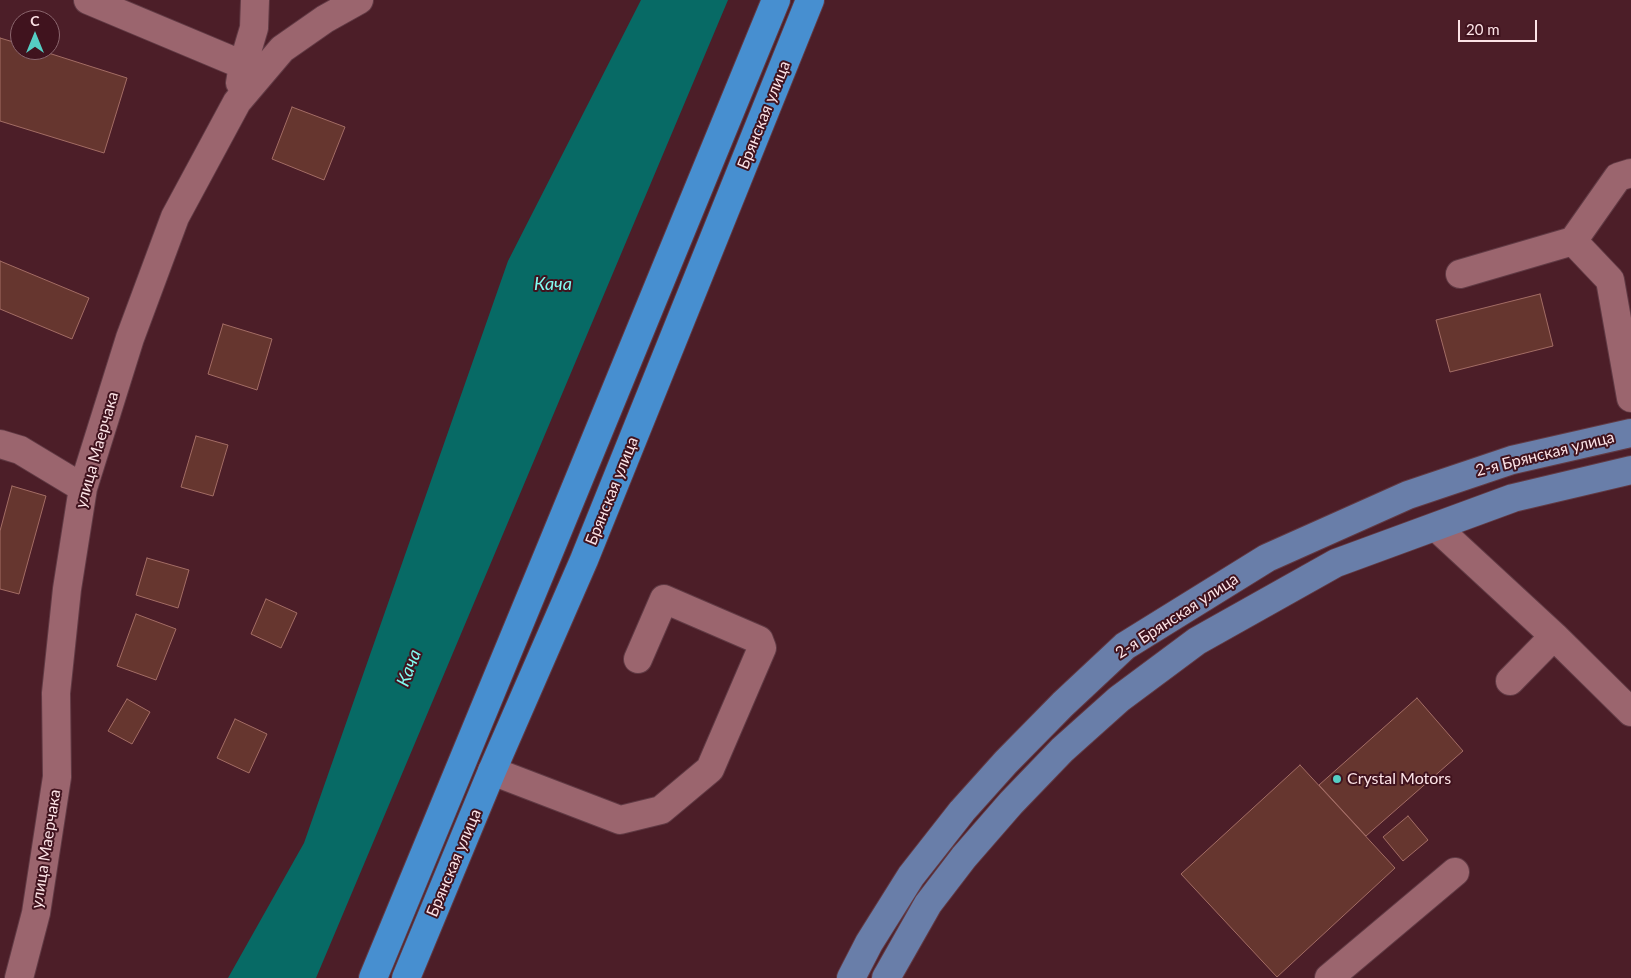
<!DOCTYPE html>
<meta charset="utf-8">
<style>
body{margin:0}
#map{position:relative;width:1631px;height:978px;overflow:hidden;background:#4c1e28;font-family:Lato,sans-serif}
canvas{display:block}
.north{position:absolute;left:10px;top:10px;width:50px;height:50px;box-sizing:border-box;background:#40131e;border:1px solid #8b666e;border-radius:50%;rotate:0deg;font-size:14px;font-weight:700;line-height:20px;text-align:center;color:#fce3e6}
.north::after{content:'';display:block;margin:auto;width:18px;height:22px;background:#55cec4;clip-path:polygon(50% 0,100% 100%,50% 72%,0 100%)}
.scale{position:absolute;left:1458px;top:20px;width:79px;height:22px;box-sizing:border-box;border:2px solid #fce3e6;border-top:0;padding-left:6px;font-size:15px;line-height:18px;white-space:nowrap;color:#fce3e6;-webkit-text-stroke:4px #40131e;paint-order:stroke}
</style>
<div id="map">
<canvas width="1631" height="978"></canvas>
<div class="north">С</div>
<div class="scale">20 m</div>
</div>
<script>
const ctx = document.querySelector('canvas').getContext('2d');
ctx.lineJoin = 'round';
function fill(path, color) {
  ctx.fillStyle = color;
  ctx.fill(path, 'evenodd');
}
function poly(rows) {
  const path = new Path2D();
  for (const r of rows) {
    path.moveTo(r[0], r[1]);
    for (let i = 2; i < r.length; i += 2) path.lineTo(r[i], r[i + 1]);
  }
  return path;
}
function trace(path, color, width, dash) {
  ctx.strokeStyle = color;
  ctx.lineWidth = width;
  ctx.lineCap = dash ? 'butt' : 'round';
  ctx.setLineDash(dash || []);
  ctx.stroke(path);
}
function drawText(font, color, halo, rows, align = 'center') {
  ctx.font = font + ' Lato,sans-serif';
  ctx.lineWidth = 4;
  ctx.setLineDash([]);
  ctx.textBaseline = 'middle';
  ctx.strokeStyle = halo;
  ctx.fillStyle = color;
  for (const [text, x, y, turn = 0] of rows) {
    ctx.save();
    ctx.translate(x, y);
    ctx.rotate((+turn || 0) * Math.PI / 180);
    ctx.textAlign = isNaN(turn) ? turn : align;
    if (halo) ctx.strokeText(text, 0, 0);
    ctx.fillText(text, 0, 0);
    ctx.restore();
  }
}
fill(poly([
 [641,0,728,0,316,978,228,978,304,843,508,261]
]), '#076a65');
const building = poly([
 [0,38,20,44,20,50,39,50,127,78,104,153,0,121,0,38],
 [292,107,345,127,324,180,272,159,292,107],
 [0,261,89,298,72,339,0,309,0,261],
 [1540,294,1553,346,1450,372,1436,320,1540,294],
 [223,324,272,339,257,390,208,374,223,324],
 [196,436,228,445,213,496,181,487,196,436],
 [12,486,46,496,19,594,0,589,0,531,12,486],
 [147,558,189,570,178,608,136,595,147,558],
 [266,599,297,613,281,648,251,634,266,599],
 [136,614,176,629,156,680,117,666,136,614],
 [1417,698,1463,751,1366,836,1319,785,1417,698],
 [127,699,150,712,132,744,108,731,127,699],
 [235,719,267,734,249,773,217,758,235,719],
 [1300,765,1395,868,1277,977,1181,874,1300,765],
 [1408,816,1428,840,1403,861,1383,837,1408,816]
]);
fill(building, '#66362f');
trace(building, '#a36d65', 1);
const minor = poly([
 [88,0,243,65],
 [240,83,243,65,254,28,255,0],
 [1573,241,1610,280,1631,398],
 [1460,274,1573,241,1618,177,1631,173],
 [0,444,20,450,83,488],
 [1436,527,1554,636,1631,712],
 [1510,681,1554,636],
 [492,771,620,820,661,810,710,769,762,648,759,640,664,599,638,659],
 [19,978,36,913,57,777,56,693,67,589,83,488,130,338,175,217,237,102,282,49,325,19,359,0],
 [1329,978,1455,872]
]);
const major = poly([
 [851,978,869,943,911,876,962,811,1006,762,1063,704,1125,646,1267,558,1408,495,1512,460,1631,433],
 [886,978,928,904,964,857,1011,803,1062,750,1119,699,1197,641,1336,563,1513,498,1631,470]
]);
const highway = poly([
 [373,978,552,545,776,0],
 [406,978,492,771,584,560,810,0]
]);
trace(minor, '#613a44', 30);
trace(major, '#613a44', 30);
trace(highway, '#613a44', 30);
trace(minor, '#9b656e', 28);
trace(major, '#697ea9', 28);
trace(highway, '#478fd0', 28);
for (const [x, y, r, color] of [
 [1337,779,5,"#55cec4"]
]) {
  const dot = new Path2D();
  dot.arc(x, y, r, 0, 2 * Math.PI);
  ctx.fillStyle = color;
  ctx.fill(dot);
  trace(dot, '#40131e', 2);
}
drawText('16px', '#fce3e6', '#40131e', [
 ["Брянская улица",764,115,-68],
 ["улица Маерчака",97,450,-74],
 ["2-я Брянская улица",1545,454,-14],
 ["Брянская улица",612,491,-68],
 ["2-я Брянская улица",1177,616,-33],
 ["улица Маерчака",46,849,-81],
 ["Брянская улица",454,863,-67]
]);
drawText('16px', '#fce3e6', '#40131e', [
 ["Crystal Motors",1347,779]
], 'left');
drawText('italic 18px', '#82fbf1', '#40131e', [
 ["Кача",553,284],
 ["Кача",409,668,-69]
]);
</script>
